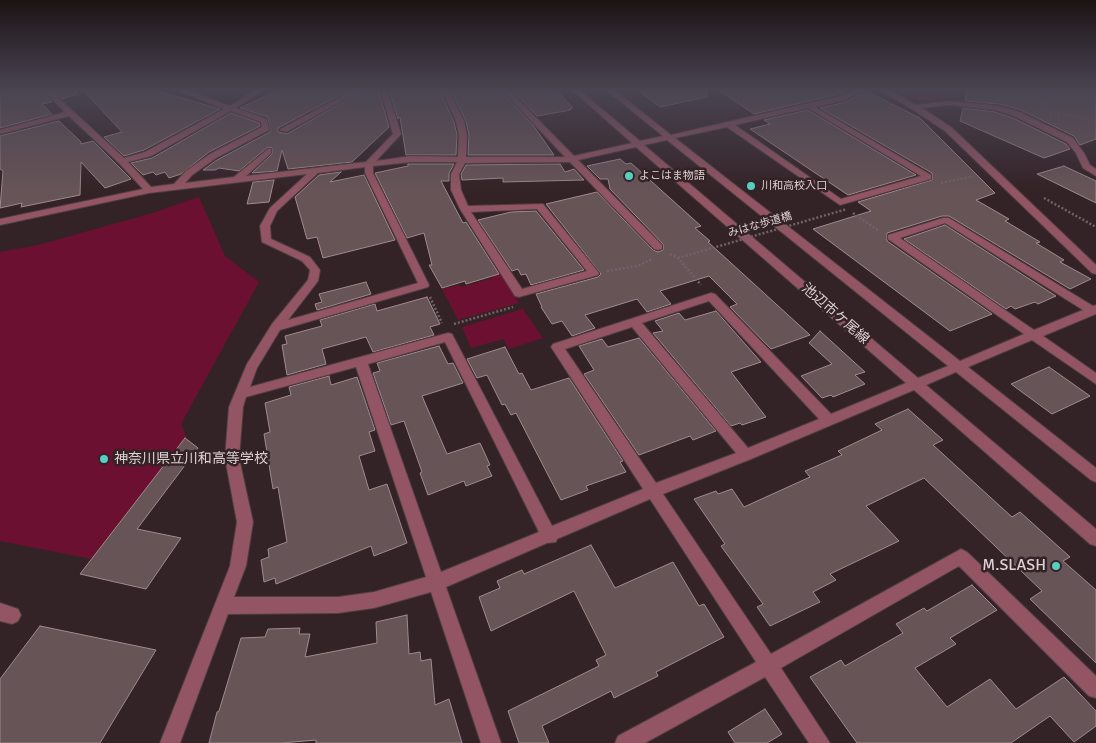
<!DOCTYPE html>
<meta charset="utf-8">
<style>
body{margin:0}
canvas{display:block;background:#332226}
</style>
<canvas width="1096" height="743"></canvas>
<script>
const ctx = document.querySelector('canvas').getContext('2d');
ctx.lineJoin = 'round';
function fill(path, color) {
  ctx.fillStyle = color;
  ctx.fill(path, 'evenodd');
}
function poly(rows) {
  const path = new Path2D();
  for (const r of rows) {
    path.moveTo(r[0], r[1]);
    for (let i = 2; i < r.length; i += 2) path.lineTo(r[i], r[i + 1]);
  }
  return path;
}
function trace(path, color, width, dash) {
  ctx.strokeStyle = color;
  ctx.lineWidth = width;
  ctx.lineCap = dash ? 'butt' : 'round';
  ctx.setLineDash(dash || []);
  ctx.stroke(path);
}
function drawText(font, color, halo, rows, align = 'center') {
  ctx.font = font + ' Signika,"Noto Sans JP",sans-serif';
  ctx.lineWidth = 5;
  ctx.setLineDash([]);
  ctx.textBaseline = 'middle';
  ctx.strokeStyle = halo;
  ctx.fillStyle = color;
  for (const [text, x, y, turn = 0] of rows) {
    ctx.save();
    ctx.translate(x, y);
    ctx.rotate((+turn || 0) * Math.PI / 180);
    ctx.textAlign = isNaN(turn) ? turn : align;
    if (halo) ctx.strokeText(text, 0, 0);
    ctx.fillText(text, 0, 0);
    ctx.restore();
  }
}
fill(poly([
 [895,89,953,89,952,97,920,102],
 [199,197,225,256,259,282,181,424,186,437,91,559,0,541,0,252,38,245,149,214],
 [496,265,519,303,458,320,442,289,459,285,461,287,493,278,487,268],
 [523,309,543,338,509,349,503,339,471,348,462,327]
]), '#6b1031');
const building = poly([
 [0,89,40,89,52,102,42,104,52,114,0,128,0,89],
 [52,89,77,89,77,94,62,99,52,89],
 [82,89,151,89,220,109,144,150,124,156,104,137,122,132,82,89],
 [281,89,351,89,278,128,278,132,287,134,366,89,378,89,389,127,352,162,288,169,282,150,277,171,252,173,272,154,272,148,268,147,239,171,219,168,215,170,203,170,217,160,270,132,268,117,240,108,281,89],
 [389,89,439,89,454,122,457,135,456,155,406,155,400,117,398,119,389,89],
 [450,89,499,89,533,125,554,155,468,155,469,135,466,121,450,89],
 [511,89,549,89,554,93,558,92,573,108,569,109,571,110,537,116,511,89],
 [636,89,707,89,707,97,660,107,636,89],
 [717,89,852,89,839,94,754,114,717,89],
 [967,89,1096,89,1096,139,1080,145,1074,136,1021,110,999,104,965,101,967,89],
 [866,91,920,118,995,193,976,200,1009,219,1005,221,1040,242,1036,243,1064,260,1060,262,1091,279,1070,289,949,216,942,216,887,233,887,241,992,314,950,331,813,229,871,211,858,202,932,180,932,173,820,108,846,102,866,91],
 [963,108,995,112,1013,118,1066,144,1070,149,1044,158,960,121,963,108],
 [808,110,916,175,848,195,750,129,770,124,764,120,808,110],
 [231,113,259,123,260,126,209,152,181,174,169,178,165,172,156,175,153,172,143,175,131,163,152,158,231,113],
 [59,121,81,142,81,144,93,141,131,179,105,188,81,162,80,195,21,207,22,203,0,208,3,171,0,169,0,136,59,121],
 [620,159,626,164,631,163,701,226,695,228,710,241,708,242,810,335,771,349,730,307,737,304,709,276,660,291,671,304,647,312,637,299,585,315,595,328,572,336,562,321,552,324,541,307,542,307,536,294,598,277,601,274,546,204,597,192,653,250,658,252,663,250,663,244,610,189,608,179,600,179,587,166,620,159],
 [408,164,454,164,449,173,449,181,441,181,463,223,466,222,499,274,466,284,465,281,442,288,429,265,432,265,424,233,407,238,375,173,408,166,408,164],
 [560,164,565,172,574,169,584,180,503,182,503,178,462,180,461,174,466,165,560,164],
 [1064,166,1096,181,1096,203,1037,174,1064,166],
 [341,172,330,182,364,175,395,240,323,258,317,237,307,239,295,197,319,175,341,172],
 [274,180,269,202,247,204,253,182,274,180],
 [536,211,584,270,531,285,526,274,521,275,518,269,512,271,478,220,511,212,536,211],
 [945,225,1056,296,1038,304,1035,302,1015,309,1011,306,1006,309,904,239,945,225],
 [366,282,371,294,317,310,315,304,322,302,319,294,366,282],
 [427,297,440,324,430,327,434,335,373,352,366,337,322,349,326,364,287,375,282,345,287,344,285,336,322,326,320,320,375,304,377,311,427,297],
 [716,311,761,362,731,372,766,417,742,425,740,423,731,426,653,333,663,331,655,321,679,313,685,320,716,311],
 [820,331,865,372,855,375,865,384,833,397,831,395,822,398,801,376,832,364,809,343,820,331],
 [639,338,716,431,693,440,690,436,639,455,584,374,594,370,579,346,602,339,608,347,639,338],
 [439,346,448,364,453,363,463,383,422,396,447,454,480,443,490,465,487,466,492,476,466,486,464,481,428,495,420,473,422,472,404,421,391,425,373,373,380,371,377,363,439,346],
 [505,347,519,374,522,373,531,390,569,378,623,461,620,462,626,472,586,486,588,490,561,500,516,413,511,415,505,404,502,405,487,375,477,378,467,359,505,347],
 [1049,367,1090,396,1052,414,1011,384,1049,367],
 [329,376,331,385,357,377,375,430,369,432,375,451,359,456,369,490,387,484,407,543,374,556,371,546,276,584,275,578,264,582,261,560,269,557,268,549,287,542,278,487,273,489,264,434,270,432,265,403,291,395,289,387,329,376],
 [908,409,943,440,933,445,1012,517,1020,512,1070,557,1063,561,1096,590,1096,663,1030,599,1042,591,924,478,866,506,899,541,830,574,836,580,813,592,820,602,770,626,757,607,763,604,721,546,725,544,694,499,716,491,718,494,732,489,744,507,810,477,805,471,842,455,838,451,882,430,875,424,908,409],
 [185,438,198,448,137,529,181,538,146,589,80,574,185,438],
 [591,545,615,588,673,562,699,606,704,604,724,637,656,672,658,676,614,698,611,691,542,726,549,743,519,743,508,711,599,666,596,660,606,655,574,591,491,631,479,597,500,588,497,581,522,570,524,574,591,545],
 [972,585,997,610,950,638,956,644,915,668,947,707,990,679,1016,709,1064,677,1096,711,1096,726,1074,742,1050,716,1011,743,857,743,810,677,841,660,845,666,903,633,896,624,924,608,927,611,972,585],
 [407,615,409,654,420,652,421,661,431,659,435,705,449,699,462,743,316,743,316,740,282,743,209,743,217,712,219,711,241,638,265,637,268,629,300,628,299,634,310,634,305,657,377,643,376,622,407,615],
 [40,626,156,650,100,743,0,743,0,679,40,626],
 [765,709,782,734,767,743,735,743,728,732,765,709]
]);
fill(building, '#675457');
trace(building, '#a08a8e', 1);
const minor = poly([
 [42,89,49,89,124,158,145,152,224,109,174,89,184,89,230,106,257,89,265,89,236,108,267,119,269,130,216,158,192,175,185,183,234,177,268,149,271,149,271,153,246,176,366,162,393,134,380,89,387,89,401,134,376,161,411,156,458,157,459,135,456,121,441,89,448,89,464,121,467,135,466,157,565,157,501,89,508,89,574,156,632,143,571,89,578,89,640,141,663,136,605,89,613,89,671,135,840,96,857,89,866,89,845,100,815,107,931,175,931,179,840,205,727,127,675,138,960,361,1024,334,888,239,888,235,943,218,949,218,1093,306,1096,305,1096,314,1043,336,1096,373,1096,384,1032,340,968,367,1096,468,1096,482,1091,480,956,372,926,385,1096,529,1096,546,1090,544,914,390,751,459,663,494,771,654,961,549,967,552,1096,676,1096,698,1089,696,959,566,781,668,830,743,809,743,765,677,645,743,615,743,618,736,756,662,650,499,557,539,556,542,547,543,446,587,501,743,481,743,431,592,374,608,338,613,228,614,180,743,160,743,230,566,237,522,225,458,229,407,247,364,272,324,308,280,310,270,302,261,262,242,260,226,270,208,307,174,149,193,0,225,0,219,143,189,119,163,69,116,0,134,0,130,65,112,42,89],
 [808,108,921,176,841,199,735,125,808,108],
 [231,111,261,122,262,127,210,154,186,171,174,184,151,187,128,162,151,156,231,111],
 [667,140,948,366,918,378,644,145,667,140],
 [636,147,906,383,831,414,715,294,711,293,553,344,551,347,553,350,643,489,552,526,452,334,448,333,250,387,257,368,280,330,428,287,429,285,373,173,373,166,411,162,457,162,451,174,451,190,460,209,515,296,519,297,598,275,599,273,543,204,468,206,461,190,459,174,465,163,570,162,654,249,658,250,662,249,662,245,578,160,636,147],
 [365,167,365,173,418,283,288,320,318,281,320,270,310,257,271,239,270,226,277,211,318,173,365,167],
 [537,209,587,271,522,289,471,212,537,209],
 [945,223,1083,310,1034,330,900,238,945,223],
 [709,301,819,419,748,448,642,323,709,301],
 [632,327,736,453,656,483,565,349,632,327],
 [445,342,539,532,441,572,368,364,445,342],
 [356,367,426,577,374,592,338,597,234,597,246,566,253,522,239,458,243,407,246,397,356,367],
 [355,89,364,89,286,132,279,130,355,89],
 [877,89,886,89,916,105,949,101,999,106,1020,112,1073,138,1084,153,1090,165,1096,169,1096,176,1083,168,1076,153,1067,142,1014,116,995,110,949,105,922,108,951,127,1096,265,1096,274,1092,273,945,131,912,109,877,89],
 [0,603,18,609,21,615,18,621,12,624,0,621,0,603]
]);
trace(minor, '#4e3e42', 2);
trace(poly([
 [1032,89,1038,90,1042,104,1047,111],
 [1038,90,1054,90,1096,97],
 [1050,114,1059,113,1096,121],
 [941,183,974,176]
]), '#716266', 2, [2, 2]);
trace(poly([
 [1044,198,1096,227],
 [853,213,879,231],
 [670,254,678,258,701,285],
 [607,271,637,266,652,259],
 [430,297,442,323],
 [454,324,513,307]
]), '#716266', 2.5, [2, 2]);
fill(minor, '#935563');
trace(poly([
 [678,258,847,209]
]), '#716266', 2.5, [2, 2]);
const sky = ctx.createLinearGradient(0, 0, 0, 193);
sky.addColorStop(0, '#1c1315');
sky.addColorStop(0.46, '#4a4452');
sky.addColorStop(1, '#4a445200');
ctx.fillStyle = sky;
ctx.fillRect(0, 0, 1096, 193);
for (const [x, y, r, color] of [
 [629,176,5,"#58cec1"],
 [751,186,5,"#58cec1"],
 [104,459,5,"#58cec1"],
 [1056,566,5,"#58cec1"]
]) {
  const dot = new Path2D();
  dot.arc(x, y, r, 0, 2 * Math.PI);
  ctx.fillStyle = color;
  ctx.fill(dot);
  trace(dot, '#332226', 2);
}
drawText('11px', '#ded2d4', '#332226', [
 ["よこはま物語",639,176],
 ["川和高校入口",761,186]
], 'left');
drawText('11px', '#ded2d4', '#332226', [
 ["みはな歩道橋",760,225,-16]
]);
drawText('14px', '#ded2d4', '#332226', [
 ["池辺市ケ尾線",835,314,41]
]);
drawText('14px', '#ded2d4', '#332226', [
 ["神奈川県立川和高等学校",114,459]
], 'left');
drawText('16px', '#ded2d4', '#332226', [
 ["M.SLASH",1046,566]
], 'right');
</script>
